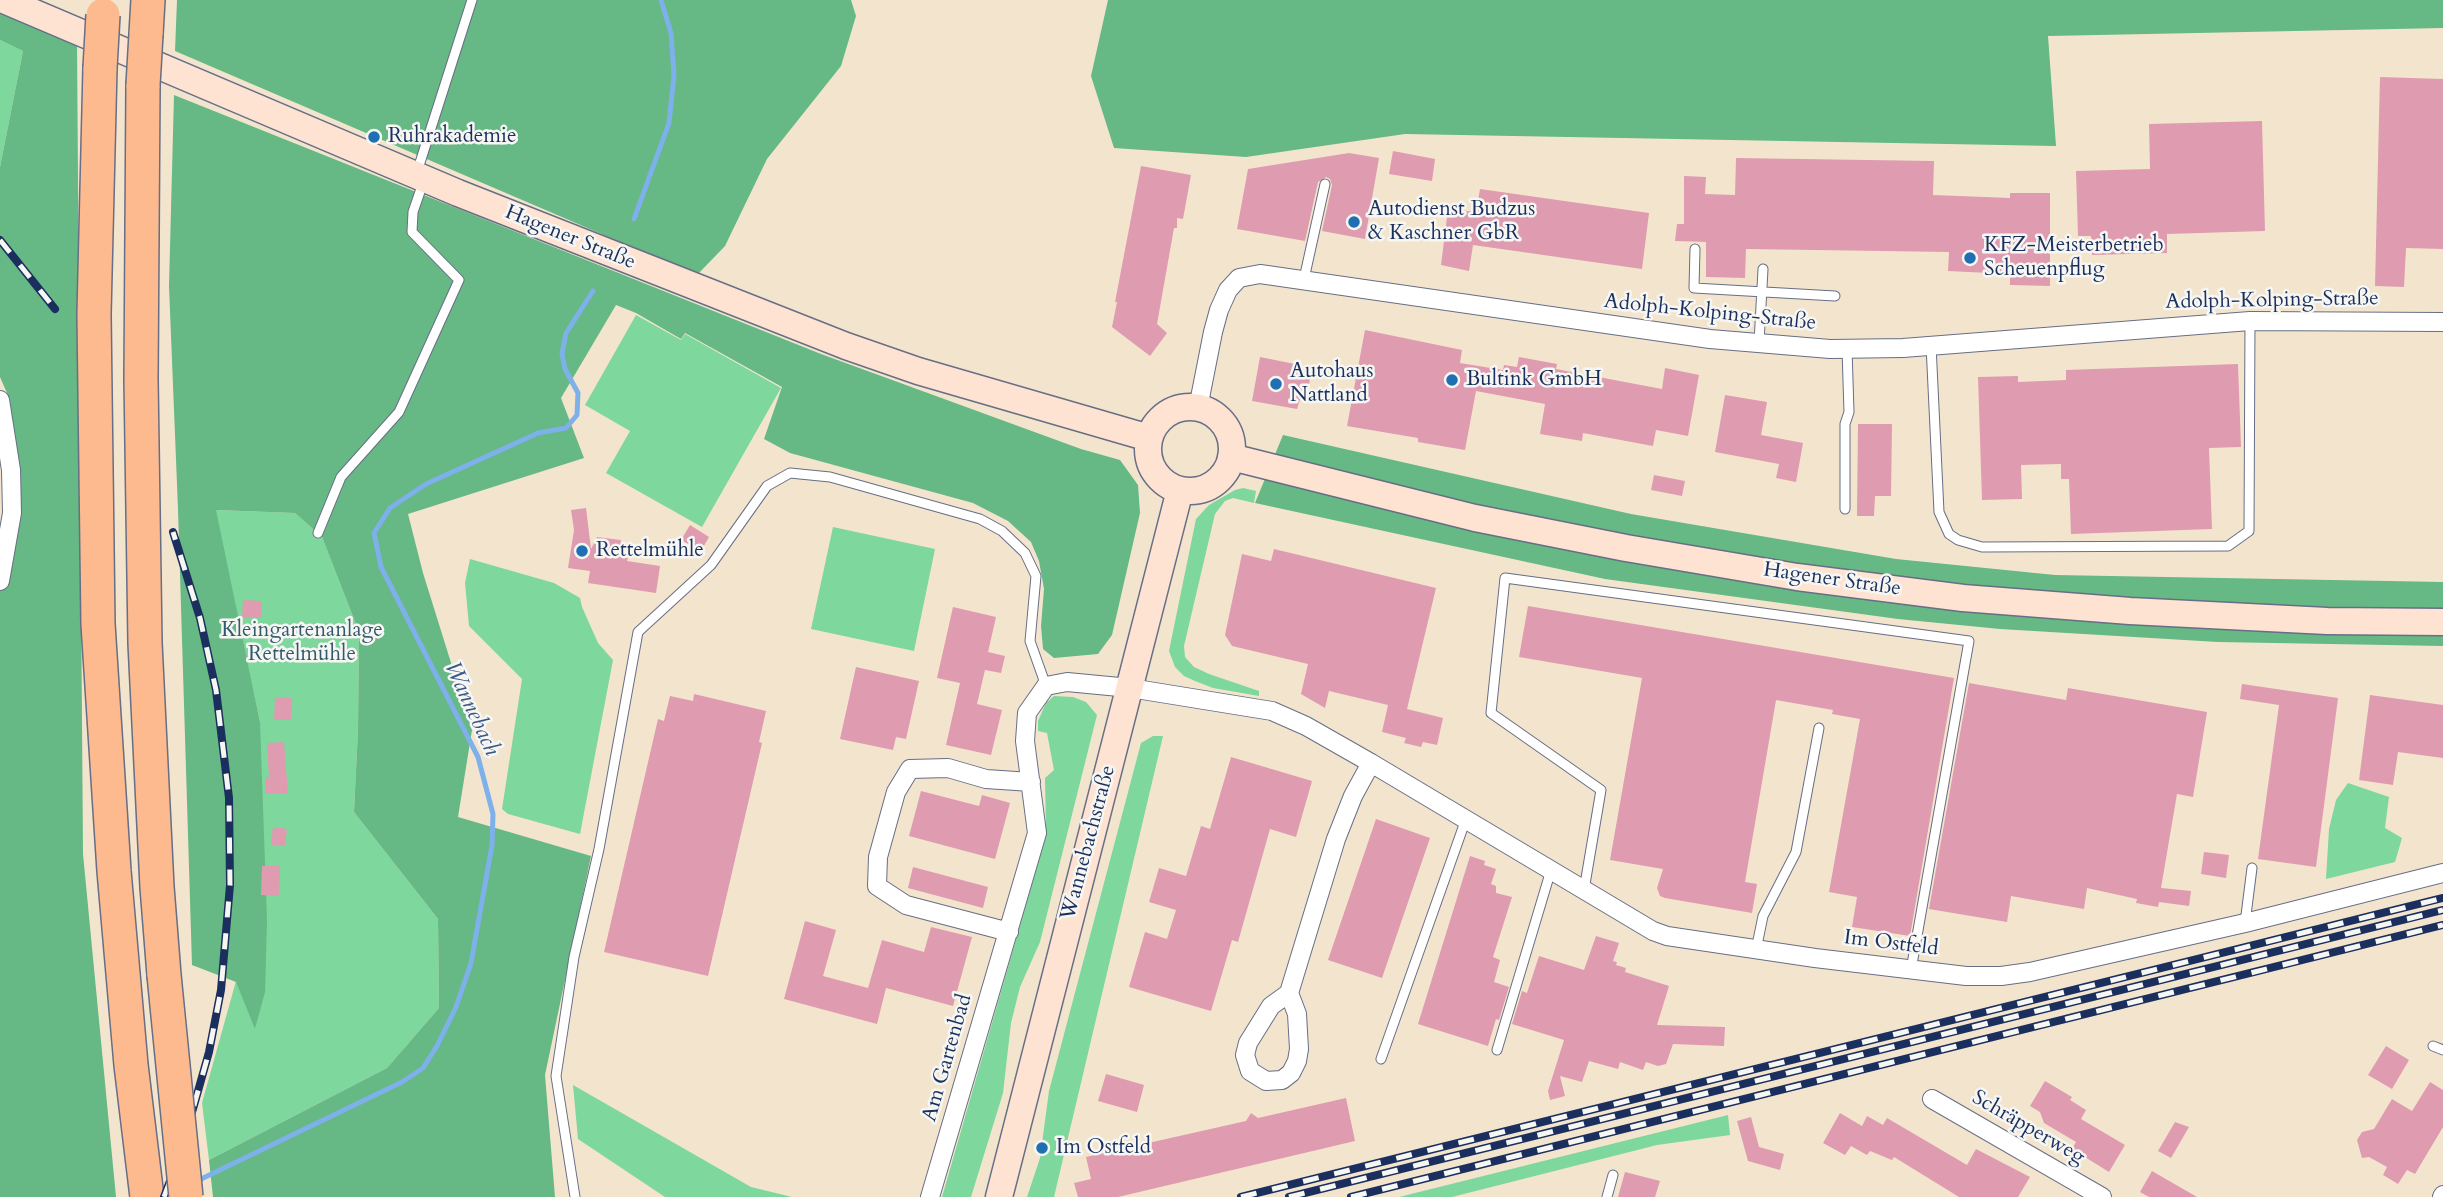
<!DOCTYPE html>
<meta charset="utf-8">
<style>
body{margin:0}
canvas{display:block;background:#f3e4ce}
</style>
<canvas width="2443" height="1197"></canvas>
<script>
const ctx = document.querySelector('canvas').getContext('2d');
ctx.lineJoin = 'round';
function fill(path, color) {
  ctx.fillStyle = color;
  ctx.fill(path, 'evenodd');
}
function poly(rows) {
  const path = new Path2D();
  for (const r of rows) {
    if (r.length === 3) {
      path.moveTo(r[0] + r[2], r[1]);
      path.arc(r[0], r[1], r[2], 0, 2 * Math.PI);
      continue;
    }
    path.moveTo(r[0], r[1]);
    for (let i = 2; i < r.length; i += 2) path.lineTo(r[i], r[i + 1]);
  }
  return path;
}
function trace(path, color, width, dash) {
  ctx.strokeStyle = color;
  ctx.lineWidth = width;
  ctx.lineCap = dash ? 'butt' : 'round';
  ctx.setLineDash(dash || []);
  ctx.stroke(path);
}
function drawText(font, color, halo, rows, align = 'center') {
  ctx.font = font + ' Cardo,serif';
  ctx.lineWidth = 5;
  ctx.setLineDash([]);
  ctx.textBaseline = 'middle';
  ctx.strokeStyle = halo;
  ctx.fillStyle = color;
  for (const [text, x, y, turn = 0] of rows) {
    ctx.save();
    ctx.translate(x, y);
    ctx.rotate((+turn || 0) * Math.PI / 180);
    ctx.textAlign = isNaN(turn) ? turn : align;
    if (halo) ctx.strokeText(text, 0, 0);
    ctx.fillText(text, 0, 0);
    ctx.restore();
  }
}
fill(poly([
 [0,40,23,51,0,167],
 [636,315,681,340,685,334,781,388,702,527,606,473,630,431,585,405],
 [1243,488,1256,491,1254,503,1233,498,1225,501,1215,514,1184,646,1185,657,1194,667,1209,674,1259,691,1259,696,1213,688,1195,681,1184,676,1175,667,1169,651,1196,519,1209,505,1235,490],
 [215,510,295,513,322,537,359,632,358,730,354,812,438,919,439,1008,387,1068,209,1160,202,1103,236,981,256,1028,260,722],
 [833,527,935,549,914,651,811,629],
 [470,559,554,583,580,598,582,607,598,643,613,660,580,834,508,814,502,809,522,679,469,626,465,583],
 [1054,696,1073,697,1086,702,1097,715,1040,942,1020,987,1011,1023,1003,1093,971,1197,942,1197,1036,870,1046,830,1045,778,1054,770,1047,733,1038,731,1038,721,1046,703],
 [1153,736,1163,736,1054,1197,1027,1197,1040,1158,1049,1091,1141,743],
 [2348,783,2389,797,2385,828,2402,838,2395,862,2326,879,2329,829,2336,800],
 [573,1085,751,1187,792,1197,665,1197,578,1139],
 [1728,1115,1730,1135,1657,1145,1452,1197,1399,1197]
]), '#7ed79c');
fill(poly([
 [177,0,851,0,856,16,841,66,767,159,725,246,697,275,175,51],
 [1108,0,2443,0,2443,28,2048,36,2056,146,1405,134,1246,157,1114,148,1091,76],
 [0,13,77,43,83,854,116,1197,0,1197,0,578,5,562,7,393,0,377,0,167,23,51,0,40],
 [174,95,821,354,1081,449,1120,460,1138,485,1140,513,1112,635,1098,654,1054,658,1043,649,1041,626,1044,589,1039,561,1031,542,1008,521,973,503,790,453,764,439,782,387,685,333,681,339,636,313,616,305,561,398,584,458,408,514,423,573,472,730,458,817,591,856,545,1075,555,1197,213,1197,209,1160,387,1068,439,1008,438,919,354,812,358,730,359,632,322,537,295,513,216,510,260,722,267,921,265,992,255,1029,236,982,192,965,178,509,169,286],
 [1283,435,1631,514,1896,559,2055,575,2443,582,2443,646,2218,642,2000,629,1898,619,1605,579,1255,503]
]), '#66b884');
trace(poly([
 [634,219,669,123,674,75,671,33,661,0],
 [197,1181,402,1082,423,1068,437,1046,456,1007,471,963,492,845,493,814,478,757,381,567,374,533,390,508,426,484,538,433,566,428,577,415,578,393,565,369,562,354,566,333,593,291]
]), '#7eb0ea', 5);
fill(poly([
 [2380,77,2443,79,2443,249,2406,248,2404,287,2375,286],
 [2262,121,2265,231,2167,234,2167,253,2092,255,2091,236,2078,236,2076,171,2150,169,2149,124],
 [1393,151,1435,159,1432,181,1389,174],
 [1349,153,1379,158,1365,239,1322,231,1332,185,1330,179,1326,177,1318,182,1305,241,1237,229,1248,169],
 [1736,158,1934,161,1933,195,2010,198,2010,193,2050,193,2050,286,2010,285,2010,274,1948,271,1949,252,1746,249,1745,278,1706,277,1706,242,1675,241,1677,224,1684,224,1684,176,1706,177,1705,194,1735,195],
 [1141,166,1191,175,1183,219,1177,218,1177,228,1174,228,1157,324,1167,333,1150,356,1112,327,1117,302,1115,302],
 [1480,189,1649,213,1642,269,1473,245,1469,271,1441,265,1448,209,1476,212],
 [1365,330,1462,350,1460,363,1503,370,1504,365,1517,367,1519,357,1557,364,1556,369,1662,389,1665,368,1699,375,1688,436,1656,430,1653,446,1583,433,1582,441,1540,434,1545,404,1476,391,1465,450,1418,442,1418,438,1347,426],
 [1260,357,1300,365,1299,368,1311,371,1309,385,1305,384,1297,409,1252,401],
 [2238,364,2241,447,2209,448,2212,529,2071,534,2069,479,2061,479,2061,464,2021,465,2022,499,1982,500,1978,377,2018,376,2018,382,2066,380,2066,370],
 [1725,395,1767,402,1761,435,1803,443,1796,482,1776,478,1779,464,1715,452],
 [1858,424,1892,424,1891,496,1875,496,1874,516,1857,516],
 [1654,475,1685,481,1682,496,1651,490],
 [586,508,591,549,597,537,621,540,619,556,628,558,627,561,660,566,656,593,588,583,590,571,568,568,574,530,571,510],
 [690,525,709,537,701,551,681,540],
 [1274,549,1436,588,1407,709,1443,718,1437,745,1423,742,1421,747,1404,743,1406,738,1382,732,1388,705,1329,691,1325,708,1301,694,1308,664,1232,646,1225,635,1242,554,1271,561],
 [243,600,262,601,261,618,242,617],
 [1528,606,1954,678,1910,936,1852,927,1857,897,1829,892,1860,719,1832,714,1833,710,1776,700,1745,882,1757,884,1752,913,1665,898,1660,896,1657,888,1663,869,1610,860,1642,678,1519,657],
 [953,607,996,617,988,652,1005,656,1001,673,985,670,977,704,1002,710,991,755,946,745,960,683,937,678],
 [856,667,919,681,906,739,896,737,893,750,840,739],
 [1969,683,2066,700,2068,688,2207,712,2193,797,2177,794,2161,888,2191,891,2189,906,2159,902,2158,907,2136,903,2137,899,2087,888,2084,909,2011,896,2007,922,1929,909],
 [2242,684,2338,698,2316,867,2258,859,2279,705,2240,699],
 [694,694,766,711,759,742,762,743,708,976,604,952,658,719,664,721,670,696,693,701],
 [2370,695,2443,705,2443,758,2398,752,2393,785,2359,780],
 [275,698,292,698,291,720,274,720],
 [284,742,288,794,265,794,265,777,269,777,267,743],
 [1231,757,1312,781,1296,837,1270,829,1238,942,1232,940,1211,1011,1129,987,1145,932,1167,939,1176,910,1149,902,1159,868,1186,876,1201,826,1210,829],
 [921,791,979,806,982,795,1010,803,995,859,909,836],
 [1376,819,1430,838,1382,978,1328,960],
 [273,827,287,829,285,846,271,845],
 [2204,852,2229,855,2226,878,2201,874],
 [1470,856,1485,861,1484,865,1496,869,1491,884,1496,886,1496,893,1512,897,1493,957,1500,960,1494,982,1509,987,1499,1020,1496,1019,1488,1046,1418,1024],
 [262,866,280,866,279,896,261,895],
 [913,867,988,887,983,908,908,888],
 [805,921,836,930,823,976,868,988,882,940,924,952,931,927,972,937,953,1006,886,988,877,1024,784,999],
 [1596,936,1619,943,1613,961,1617,962,1616,965,1626,968,1625,972,1669,986,1657,1025,1725,1027,1724,1046,1673,1044,1666,1064,1658,1066,1646,1062,1643,1070,1620,1062,1618,1069,1589,1061,1582,1082,1560,1076,1565,1096,1550,1100,1548,1091,1564,1040,1512,1024,1522,991,1527,993,1539,956,1584,970],
 [2386,1046,2409,1060,2392,1089,2368,1075],
 [1106,1074,1144,1085,1137,1112,1098,1101],
 [2045,1081,2072,1097,2070,1100,2086,1110,2081,1119,2125,1145,2109,1172,2072,1149,2076,1142,2044,1123,2040,1112,2030,1106],
 [2430,1082,2443,1090,2443,1127,2415,1174,2407,1170,2398,1184,2383,1175,2387,1167,2369,1157,2362,1158,2357,1140,2362,1132,2374,1129,2392,1099,2412,1111],
 [1346,1098,1355,1141,1118,1197,1078,1197,1074,1183,1091,1179,1086,1157,1246,1121,1251,1113,1258,1118],
 [1840,1113,1862,1126,1867,1116,1883,1125,1887,1118,1967,1165,1976,1149,2030,1177,2018,1197,1959,1197,1894,1157,1892,1160,1870,1151,1867,1155,1851,1146,1845,1155,1823,1143],
 [1751,1117,1759,1147,1784,1154,1780,1170,1748,1161,1737,1121],
 [2175,1122,2189,1127,2171,1158,2158,1151],
 [2152,1171,2197,1197,2149,1197,2140,1192],
 [1625,1172,1660,1181,1655,1197,1618,1197]
]), '#df9cb0');
const lane = poly([
 [417,172,472,0],
 [1695,249,1694,288,1835,296],
 [1304,279,1325,184],
 [1759,343,1763,269],
 [1931,345,1939,512,1949,534,1958,540,1982,547,2228,546,2249,531,2250,321],
 [1845,509,1845,424,1849,412,1847,349],
 [318,533,341,477,399,412,459,280,412,232,413,212,424,180],
 [1584,890,1601,790,1491,713,1505,578,1969,641,1911,970],
 [2245,923,2252,868],
 [1756,950,1763,916,1796,852,1819,728],
 [2433,1046,2443,1050],
 [1497,1050,1551,870],
 [1381,1059,1466,819],
 [575,1197,556,1076,574,957,599,849,638,632,711,565,767,486,790,473,830,477,980,519,1002,531,1025,553,1036,576,1030,641,1046,686],
 [1607,1197,1613,1175]
]);
const street = poly([
 [0,400,11,470,12,513,0,581],
 [1198,408,1213,332,1219,310,1228,290,1239,278,1260,274,1710,339,1830,349,1903,348,2250,321,2443,322],
 [1009,932,906,905,877,886,878,857,896,792,910,769,948,768,986,779,1031,782],
 [1289,993,1271,1006,1248,1043,1245,1055,1250,1071,1266,1081,1282,1080,1291,1073,1297,1061,1299,1049,1297,1014,1289,993,1336,839,1353,796,1371,763,1653,931,1667,936,1815,958,1966,976,2001,976,2030,972,2245,923,2443,873],
 [1932,1099,2102,1197],
 [930,1197,1037,833,1025,741,1027,713,1046,686,1067,682,1130,688,1272,711,1306,726,1371,763],
 [2442,1197,2443,1195]
]);
const secondary = poly([
 [4,0,458,193,846,346,918,371,1149,438],
 [1190,449,42],
 [1231,457,1475,518,1626,548,1797,577,1963,598,2130,611,2327,621,2443,622],
 [999,1197,1180,490]
]);
const highway = poly([
 [146,34,148,0],
 [100,68,94,314,98,624,114,871,131,1065,147,1197],
 [143,85,141,379,145,643,157,887,164,975]
]);
trace(lane, '#676e85', 11);
trace(street, '#676e85', 20);
trace(secondary, '#676e85', 29);
trace(highway, '#676e85', 36);
trace(lane, '#fff', 9);
trace(street, '#fff', 18);
trace(secondary, '#fee3d2', 26);
trace(highway, '#fcba8e', 33);
const rail = poly([
 [0,240,55,309],
 [164,1197,180,1155,209,1052,221,990,230,885,229,798,216,690,200,618,173,532],
 [1241,1197,2443,898],
 [1289,1197,2443,910],
 [1351,1197,2443,925]
]);
trace(rail, '#1b2f5e', 8);
trace(rail, '#f6f6f2', 5, [16]);
const highwayBridge = poly([
 [100,68,103,15],
 [143,85,146,34],
 [164,975,186,1197]
]);
trace(highwayBridge, '#676e85', 36, []);
trace(highwayBridge, '#fcba8e', 33);
for (const [x, y, r, color] of [
 [374,137,7,"#1f6fb2"],
 [1354,222,7,"#1f6fb2"],
 [1970,258,7,"#1f6fb2"],
 [1452,380,7,"#1f6fb2"],
 [1276,384,7,"#1f6fb2"],
 [582,551,7,"#1f6fb2"],
 [1042,1148,7,"#1f6fb2"]
]) {
  const dot = new Path2D();
  dot.arc(x, y, r, 0, 2 * Math.PI);
  ctx.fillStyle = color;
  ctx.fill(dot);
  trace(dot, '#f6f6f2', 2.5);
}
drawText('21px', '#1b2f5e', '#f6f6f2', [
 ["Ruhrakademie",388,137],
 ["Autodienst Budzus",1368,210],
 ["& Kaschner GbR",1368,234],
 ["KFZ-Meisterbetrieb",1984,246],
 ["Scheuenpflug",1984,270],
 ["Autohaus",1290,372],
 ["Nattland",1290,396],
 ["Bultink GmbH",1466,380],
 ["Rettelmühle",596,551],
 ["Im Ostfeld",1056,1148]
], 'left');
drawText('21px', '#1b2f5e', '#f6f6f2', [
 ["Hagener Straße",570,238,22],
 ["Adolph-Kolping-Straße",2272,301,-1],
 ["Adolph-Kolping-Straße",1710,313,6],
 ["Hagener Straße",1832,580,8],
 ["Wannebachstraße",1089,843,-75],
 ["Im Ostfeld",1891,944,7],
 ["Am Gartenbad",948,1058,-74],
 ["Schräpperweg",2028,1128,30]
]);
drawText('21px', '#34596e', '#f6f6f2', [
 ["Kleingartenanlage",302,631],
 ["Rettelmühle",302,655]
]);
drawText('italic 23px', '#395688', '#f6f6f2', [
 ["Wannebach",471,709,65]
]);
</script>
